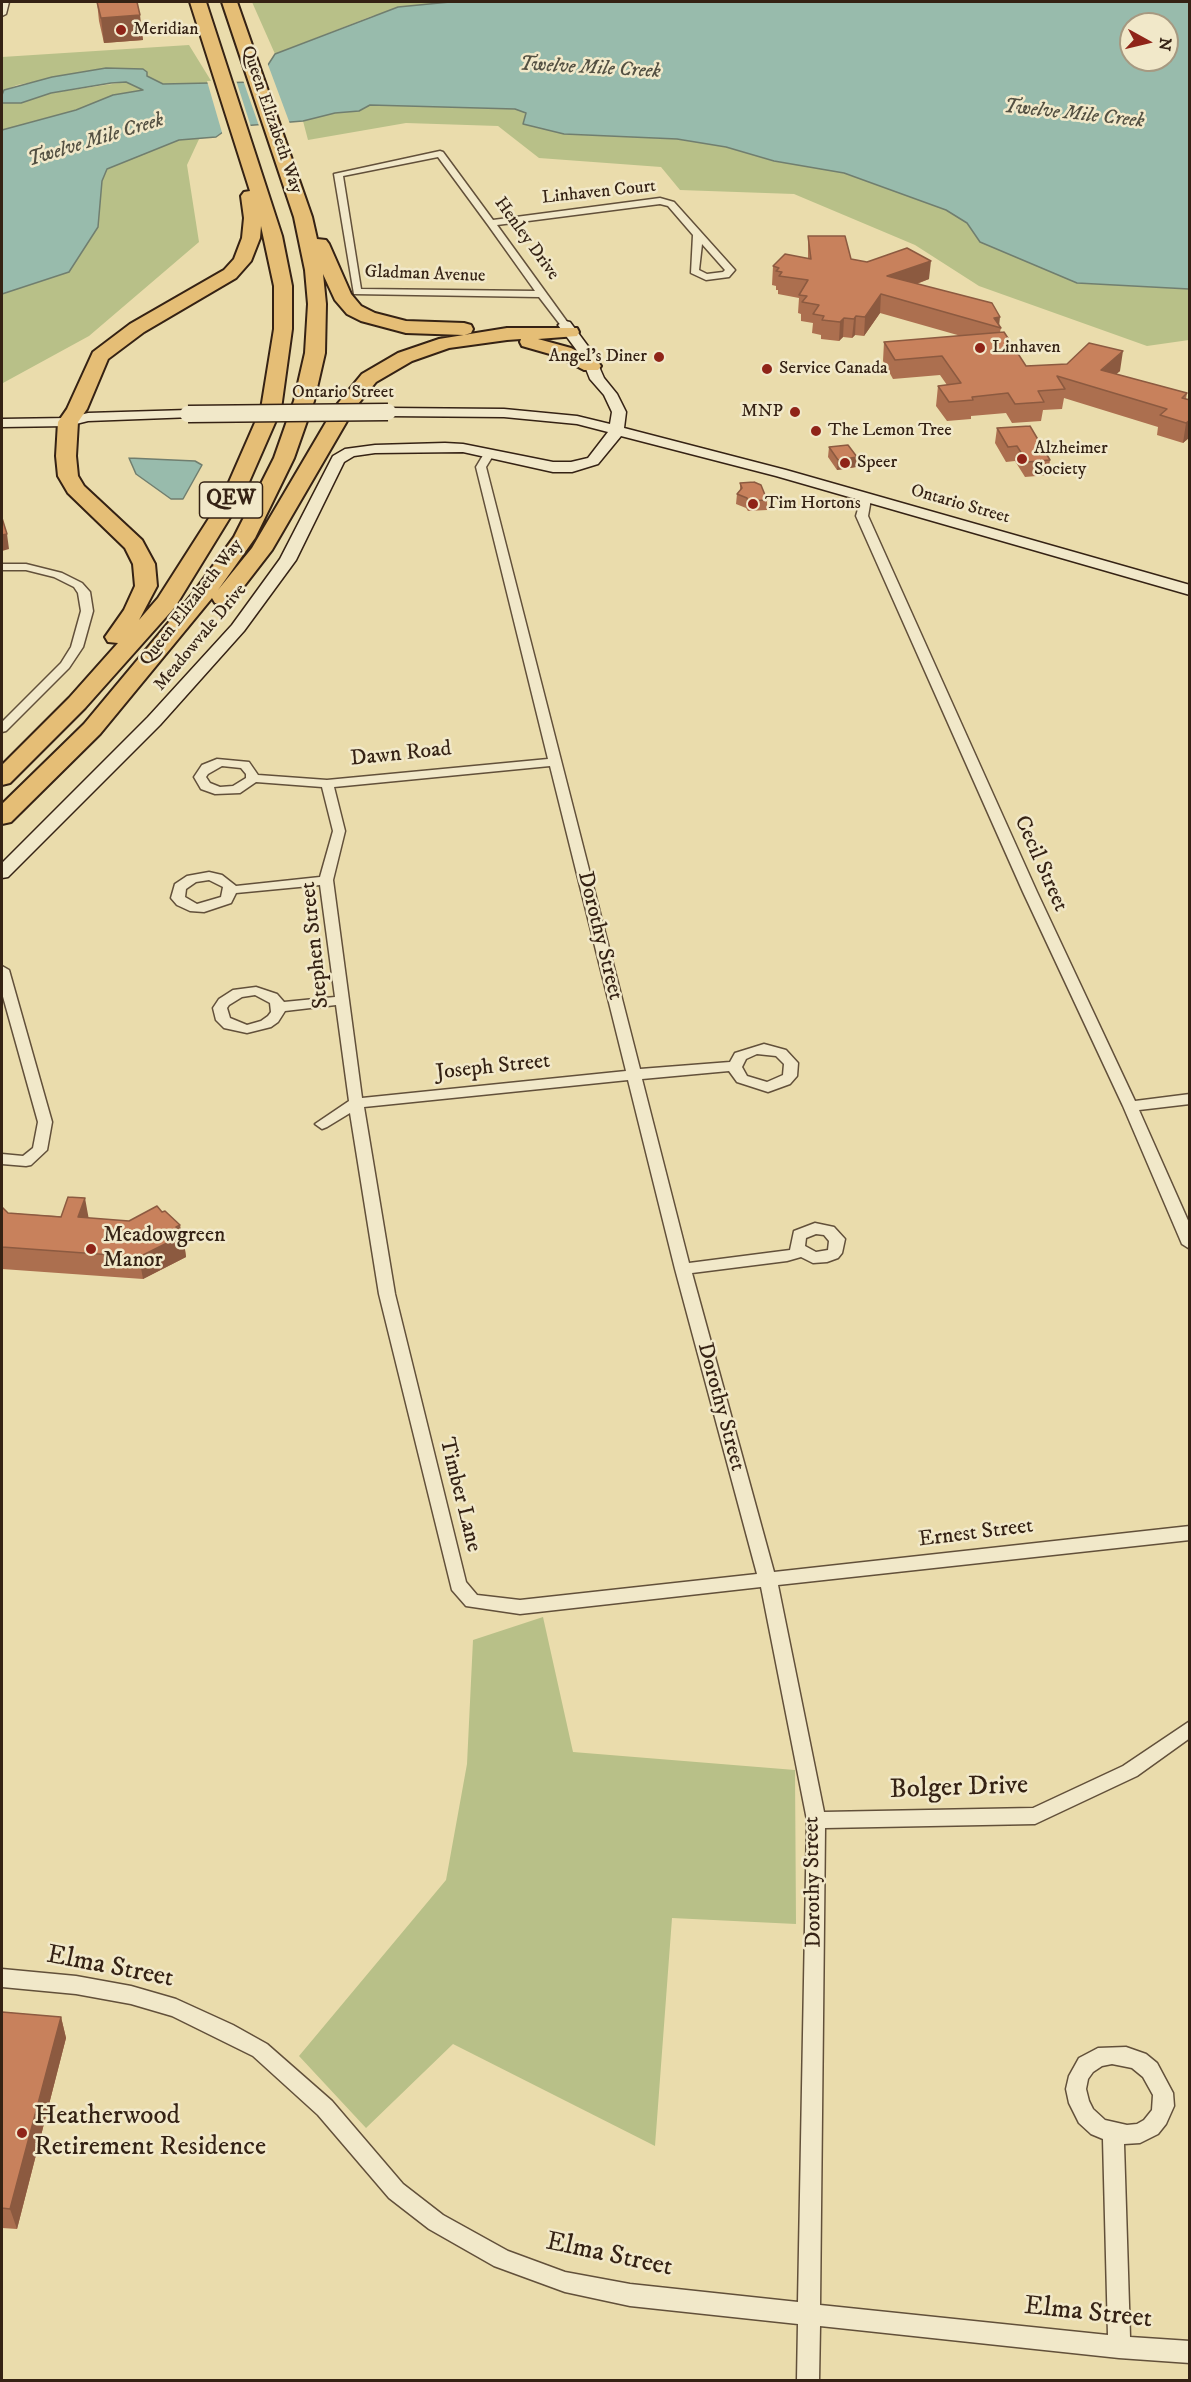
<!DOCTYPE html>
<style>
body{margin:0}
#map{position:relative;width:1191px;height:2382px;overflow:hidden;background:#eadcac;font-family:"IM FELL DW Pica",serif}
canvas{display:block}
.frame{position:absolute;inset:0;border:3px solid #352214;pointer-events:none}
.north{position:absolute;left:1119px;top:12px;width:60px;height:60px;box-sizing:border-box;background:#f1e8c9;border:2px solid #a69981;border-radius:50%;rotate:98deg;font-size:16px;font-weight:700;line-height:24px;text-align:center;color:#352214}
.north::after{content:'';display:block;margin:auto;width:21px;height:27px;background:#8f2418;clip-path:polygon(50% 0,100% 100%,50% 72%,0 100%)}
</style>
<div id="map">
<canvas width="1191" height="2382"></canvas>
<div class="frame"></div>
<div class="north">N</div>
</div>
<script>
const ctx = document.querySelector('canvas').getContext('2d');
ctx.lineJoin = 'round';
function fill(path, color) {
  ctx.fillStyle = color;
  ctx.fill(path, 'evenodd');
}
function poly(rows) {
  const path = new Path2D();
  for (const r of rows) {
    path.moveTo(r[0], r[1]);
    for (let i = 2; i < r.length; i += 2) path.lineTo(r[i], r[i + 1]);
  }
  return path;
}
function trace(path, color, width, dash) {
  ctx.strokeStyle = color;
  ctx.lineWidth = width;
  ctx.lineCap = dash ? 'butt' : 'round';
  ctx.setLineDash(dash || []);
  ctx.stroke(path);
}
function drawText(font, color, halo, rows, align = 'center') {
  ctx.font = font + ' "IM FELL DW Pica",serif';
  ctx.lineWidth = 5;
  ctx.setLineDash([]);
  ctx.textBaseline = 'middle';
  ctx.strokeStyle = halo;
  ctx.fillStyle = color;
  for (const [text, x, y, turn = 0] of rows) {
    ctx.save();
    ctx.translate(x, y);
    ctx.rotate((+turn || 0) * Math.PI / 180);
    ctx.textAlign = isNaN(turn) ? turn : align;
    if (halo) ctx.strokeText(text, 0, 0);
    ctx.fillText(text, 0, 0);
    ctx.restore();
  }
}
fill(poly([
 [252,2,450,2,372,16,275,54],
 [189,45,213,84,163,84,130,68,106,68,17,85,5,90,2,95,2,57],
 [126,82,144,90,113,95,76,110,2,130,2,102,21,103,51,93],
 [370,105,515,109,526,113,523,123,565,134,677,139,726,147,774,161,844,173,946,210,967,223,980,242,1077,283,1189,289,1189,340,1147,346,979,286,915,245,794,194,680,190,661,167,539,158,498,126,406,123,308,140,303,121,335,113,359,111],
 [200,137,187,165,199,242,89,336,3,383,2,294,69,272,98,227,102,181,107,169,179,140],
 [543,1617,573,1752,795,1770,796,1924,672,1918,655,2146,453,2044,366,2128,299,2056,446,1880,467,1764,473,1640]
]), '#b8c088');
const water = poly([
 [450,2,1189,2,1189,289,1077,283,980,242,967,223,946,210,844,173,774,161,726,147,677,139,564,134,523,124,526,113,515,109,370,105,359,111,335,113,303,121,230,127,216,137,179,140,107,169,102,181,98,227,69,272,2,294,2,130,76,110,113,95,143,90,126,82,111,83,51,93,21,103,2,103,2,95,4,90,52,77,106,68,143,69,147,72,147,76,163,84,257,82,275,54,398,7,450,2],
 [1131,24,1167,24,1167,60,1131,60,1131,24],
 [129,458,195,461,202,465,183,499,171,499,136,474,129,458]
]);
fill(water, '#98bbac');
trace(water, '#707e6f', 1.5);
fill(poly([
 [267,62,290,124,259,126,243,80,256,79],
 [236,80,251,127,231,130,223,136,207,81]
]), '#eadcac');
const street = poly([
 [2,2,9,2,6,14,2,16,2,2],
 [440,151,443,152,493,220,660,198,674,202,735,270,729,277,706,280,691,273,693,235,668,206,660,204,497,225,568,323,568,327,562,327,539,297,354,294,334,174,440,151],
 [438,157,488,225,535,291,361,289,343,176,438,157],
 [702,244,725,270,723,272,707,274,699,270,702,244],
 [489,451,494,454,486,467,640,1069,730,1062,735,1053,764,1044,786,1050,798,1063,797,1076,790,1084,768,1092,737,1082,729,1071,642,1079,689,1263,790,1250,794,1231,815,1223,834,1227,845,1239,842,1253,838,1258,827,1262,813,1263,801,1257,787,1261,692,1273,774,1572,1190,1526,1190,1540,778,1585,824,1812,1033,1808,1123,1766,1190,1721,1190,1738,1137,1776,1035,1824,825,1828,820,2305,1108,2335,1103,2139,1091,2134,1079,2123,1069,2103,1066,2089,1069,2076,1079,2058,1098,2048,1126,2047,1146,2054,1157,2063,1173,2093,1174,2106,1166,2124,1158,2134,1140,2143,1124,2144,1130,2337,1190,2341,1190,2363,1119,2358,820,2326,819,2380,797,2380,798,2324,630,2306,565,2292,494,2266,429,2229,389,2198,318,2115,253,2056,172,2016,131,2004,76,1994,2,1987,2,1969,76,1976,131,1986,176,1999,233,2025,267,2044,332,2101,403,2184,443,2215,508,2251,565,2272,630,2284,798,2302,807,1820,761,1587,520,1614,466,1606,452,1590,379,1294,350,1113,327,1127,322,1129,315,1124,349,1101,336,1005,285,1011,278,1022,271,1027,247,1033,224,1028,216,1020,213,1008,219,999,233,990,256,987,277,994,284,1002,335,997,320,885,236,893,231,903,204,912,190,911,177,905,171,898,175,884,187,876,209,872,222,875,236,886,320,877,333,831,322,787,256,782,240,793,215,794,201,789,194,777,202,765,217,759,249,762,258,775,327,780,548,759,476,467,485,452,489,451],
 [222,766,241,768,246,774,246,778,233,786,220,787,210,783,206,777,208,774,222,766],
 [550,766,626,1071,362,1098,333,880,345,831,334,787,550,766],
 [209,880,223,887,221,897,197,904,185,897,186,889,196,882,209,880],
 [255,995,270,1003,271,1012,268,1016,261,1021,247,1025,230,1018,227,1008,229,1005,242,997,255,995],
 [757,1054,776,1056,784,1064,783,1075,767,1082,747,1076,742,1067,746,1059,757,1054],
 [628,1080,675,1269,757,1574,520,1600,477,1595,466,1582,395,1294,364,1107,628,1080],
 [816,1234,824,1235,829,1241,828,1250,816,1252,805,1246,806,1238,816,1234],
 [1112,2064,1132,2068,1143,2077,1153,2095,1152,2110,1144,2120,1137,2124,1127,2125,1105,2120,1093,2109,1089,2101,1086,2089,1088,2079,1093,2072,1102,2066,1112,2064],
 [866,496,871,499,868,516,1037,892,1135,1101,1190,1094,1190,1104,1139,1110,1190,1225,1190,1249,1182,1244,1123,1106,1023,892,856,516,861,499,866,496],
 [2,564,26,564,62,573,82,583,90,592,93,611,83,647,69,668,6,731,2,732,2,722,61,663,71,647,81,611,78,593,74,587,54,577,26,570,2,570,2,564],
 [2,966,9,970,52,1122,47,1150,31,1165,26,1166,2,1164,2,1154,23,1156,33,1148,38,1122,2,993,2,966]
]);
const secondary = poly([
 [565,321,570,322,593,353,604,378,617,394,626,412,624,428,786,470,1190,585,1190,595,776,476,621,436,598,464,572,472,553,472,463,452,375,453,354,456,344,462,296,560,244,631,160,725,8,877,2,878,2,863,148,717,232,625,280,559,333,456,345,449,375,445,445,443,463,444,553,462,571,462,588,458,608,432,577,424,504,417,388,416,381,412,388,408,504,409,577,416,610,424,612,412,604,395,590,379,581,356,558,325,565,321],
 [188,410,195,414,193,417,88,421,68,426,2,427,2,419,68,418,88,413,188,410]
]);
const highway = poly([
 [190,2,206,2,282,236,292,286,292,329,281,409,242,498,175,607,85,708,10,783,2,785,2,765,69,698,118,643,108,642,105,637,124,610,135,586,133,564,125,548,68,493,58,476,56,456,58,422,67,409,93,352,130,324,224,270,234,259,242,238,244,218,241,196,244,192,250,191,190,2],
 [261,226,274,286,274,329,261,409,222,498,158,598,139,620,157,586,155,564,142,540,84,486,78,476,76,456,78,422,87,409,108,359,144,332,236,278,251,261,260,238,261,226],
 [222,2,237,2,312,217,317,239,326,240,329,244,351,294,361,306,375,313,406,321,464,323,471,325,473,329,471,333,464,335,406,333,361,321,347,314,335,300,323,274,326,304,325,353,314,401,294,458,255,538,218,590,252,548,335,407,362,374,398,353,439,339,507,328,577,328,579,332,577,336,538,339,571,348,598,362,601,366,598,370,584,370,557,356,522,346,520,342,521,339,507,340,449,348,412,361,376,382,354,409,272,550,231,603,223,605,215,603,212,598,100,734,11,822,2,824,2,804,84,724,194,592,234,537,274,458,294,401,305,353,308,304,305,270,294,217,222,2]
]);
trace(street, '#62503a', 3);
trace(secondary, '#352214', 3);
trace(highway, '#352214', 4);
fill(street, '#f1e8c9');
fill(secondary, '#f1e8c9');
fill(highway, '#e5be76');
const secondaryBridge = poly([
 [188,414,388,412]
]);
trace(secondaryBridge, '#352214', 19, []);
trace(secondaryBridge, '#f1e8c9', 16);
fill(poly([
 [97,2,137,2,143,40,104,43,99,21],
 [808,236,851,259,929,279,917,284,999,326,1001,328,1000,332,1026,366,1120,371,1116,374,1187,393,1186,399,1190,400,1190,437,1183,443,1157,435,1158,427,1064,398,1062,409,1043,410,1041,421,1012,423,1006,413,971,416,971,419,947,421,936,406,938,386,947,385,940,375,893,379,883,361,884,342,961,336,880,313,864,336,855,335,852,338,843,337,839,341,821,339,821,335,812,333,813,323,801,321,801,314,798,313,799,298,778,294,778,290,776,290,776,286,772,285,773,266,808,258],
 [997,428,1050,460,1048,475,1025,477,1015,461,1006,462,995,443],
 [829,447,857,457,856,467,837,470,828,457],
 [740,483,767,500,767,510,748,511,746,508,736,504,737,494,740,491],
 [2,1207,8,1213,89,1218,181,1233,183,1235,186,1257,143,1279,2,1269],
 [2,2012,61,2017,66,2038,17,2229,2,2228]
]), '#ac6f4f');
fill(poly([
 [140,15,143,40,104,43,101,18],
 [931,261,929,279,885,295,887,276],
 [881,294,880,313,864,336,865,317],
 [856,316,855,335,852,338,854,319],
 [1000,317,999,327,994,318],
 [844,318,843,337,839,341,840,322],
 [1123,351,1120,371,1099,389,1101,370],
 [1190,420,1190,437,1183,443,1186,423],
 [857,457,856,467,837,470,838,460],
 [7,534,9,549,2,551,2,535],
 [85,1198,89,1220,78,1217],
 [180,1225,182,1235,183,1235,186,1257,143,1279,139,1257,176,1227],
 [61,2017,66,2038,17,2229,10,2209]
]), '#8c5a40');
const building = poly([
 [97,2,137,2,140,15,101,18,97,2],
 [808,236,845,236,851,259,867,262,907,248,931,261,887,276,992,303,1000,317,994,318,1001,328,881,294,865,317,856,316,854,319,844,318,840,322,822,320,824,316,813,314,819,305,802,302,807,296,799,295,808,280,779,276,782,272,776,271,779,268,773,266,785,254,811,259,808,236],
 [1004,332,1026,366,1067,364,1089,343,1123,351,1101,370,1187,393,1182,398,1190,400,1190,420,1186,423,1160,415,1167,409,1057,376,1065,389,1038,391,1044,402,1015,404,1008,393,972,397,973,400,949,402,938,386,961,383,942,356,895,360,884,342,1004,332],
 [1030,426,1050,460,1027,462,1017,446,1008,447,997,428,1030,426],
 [848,445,857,457,838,460,829,447,848,445],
 [754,482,761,485,767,500,748,501,747,498,737,494,742,488,740,483,754,482],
 [2,518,7,534,2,535,2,518],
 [68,1197,85,1198,78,1217,129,1221,157,1206,162,1212,165,1211,180,1225,176,1227,183,1235,139,1257,2,1247,2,1207,8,1213,61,1217,68,1197],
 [2,2012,61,2017,10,2209,2,2208,2,2012]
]);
fill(building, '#c8815c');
trace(building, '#8c5a40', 1.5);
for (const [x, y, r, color] of [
 [121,30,6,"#8f2418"],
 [980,348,6,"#8f2418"],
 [659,357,6,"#8f2418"],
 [767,369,6,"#8f2418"],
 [795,412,6,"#8f2418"],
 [816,431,6,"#8f2418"],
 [1022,459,6,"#8f2418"],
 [845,463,6,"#8f2418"],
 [753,504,6,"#8f2418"],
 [91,1249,6,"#8f2418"],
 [22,2133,6,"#8f2418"]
]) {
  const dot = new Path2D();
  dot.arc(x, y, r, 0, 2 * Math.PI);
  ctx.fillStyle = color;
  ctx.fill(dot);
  trace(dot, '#f1e8c9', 2);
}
drawText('18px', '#352214', '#f1e8c9', [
 ["Meridian",133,30],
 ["Linhaven",992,348],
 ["Angel's Diner",647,357,"right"],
 ["Service Canada",779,369],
 ["MNP",783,412,"right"],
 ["The Lemon Tree",828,431],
 ["Alzheimer",1034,449],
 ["Society",1034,470],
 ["Speer",857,463],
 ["Tim Hortons",765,504]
], 'left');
drawText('18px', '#352214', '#f1e8c9', [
 ["Queen Elizabeth Way",271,120,71],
 ["Linhaven Court",599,193,-6],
 ["Henley Drive",526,239,54],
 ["Gladman Avenue",425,275,2],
 ["Ontario Street",343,393],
 ["Ontario Street",960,505,16],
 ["Queen Elizabeth Way",192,603,-52],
 ["Meadowvale Drive",201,638,-50]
]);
drawText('italic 20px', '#535042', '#f1e8c9', [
 ["Twelve Mile Creek",590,69,3],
 ["Twelve Mile Creek",1074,115,6],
 ["Twelve Mile Creek",96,141,-17]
]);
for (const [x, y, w] of [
 [231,500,63]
]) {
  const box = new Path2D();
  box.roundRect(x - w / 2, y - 18, w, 36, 4.5);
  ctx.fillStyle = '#f1e8c9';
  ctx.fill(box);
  trace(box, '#352214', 1.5);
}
drawText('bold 21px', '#352214', null, [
 ["QEW",231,500]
]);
drawText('22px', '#352214', '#f1e8c9', [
 ["Dawn Road",401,755,-6],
 ["Cecil Street",1040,864,66],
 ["Dorothy Street",599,936,76],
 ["Stephen Street",316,945,-96],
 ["Joseph Street",493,1068,-6],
 ["Dorothy Street",720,1407,75],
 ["Timber Lane",459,1495,76],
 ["Ernest Street",976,1534,-7],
 ["Dorothy Street",814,1882,-91]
]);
drawText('22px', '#352214', '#f1e8c9', [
 ["Meadowgreen",103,1236],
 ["Manor",103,1261]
], 'left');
drawText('27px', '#352214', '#f1e8c9', [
 ["Bolger Drive",959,1789,-2],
 ["Elma Street",110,1968,11],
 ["Elma Street",609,2256,12],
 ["Elma Street",1088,2314,6]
]);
drawText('27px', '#352214', '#f1e8c9', [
 ["Heatherwood",34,2117],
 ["Retirement Residence",34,2148]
], 'left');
</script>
